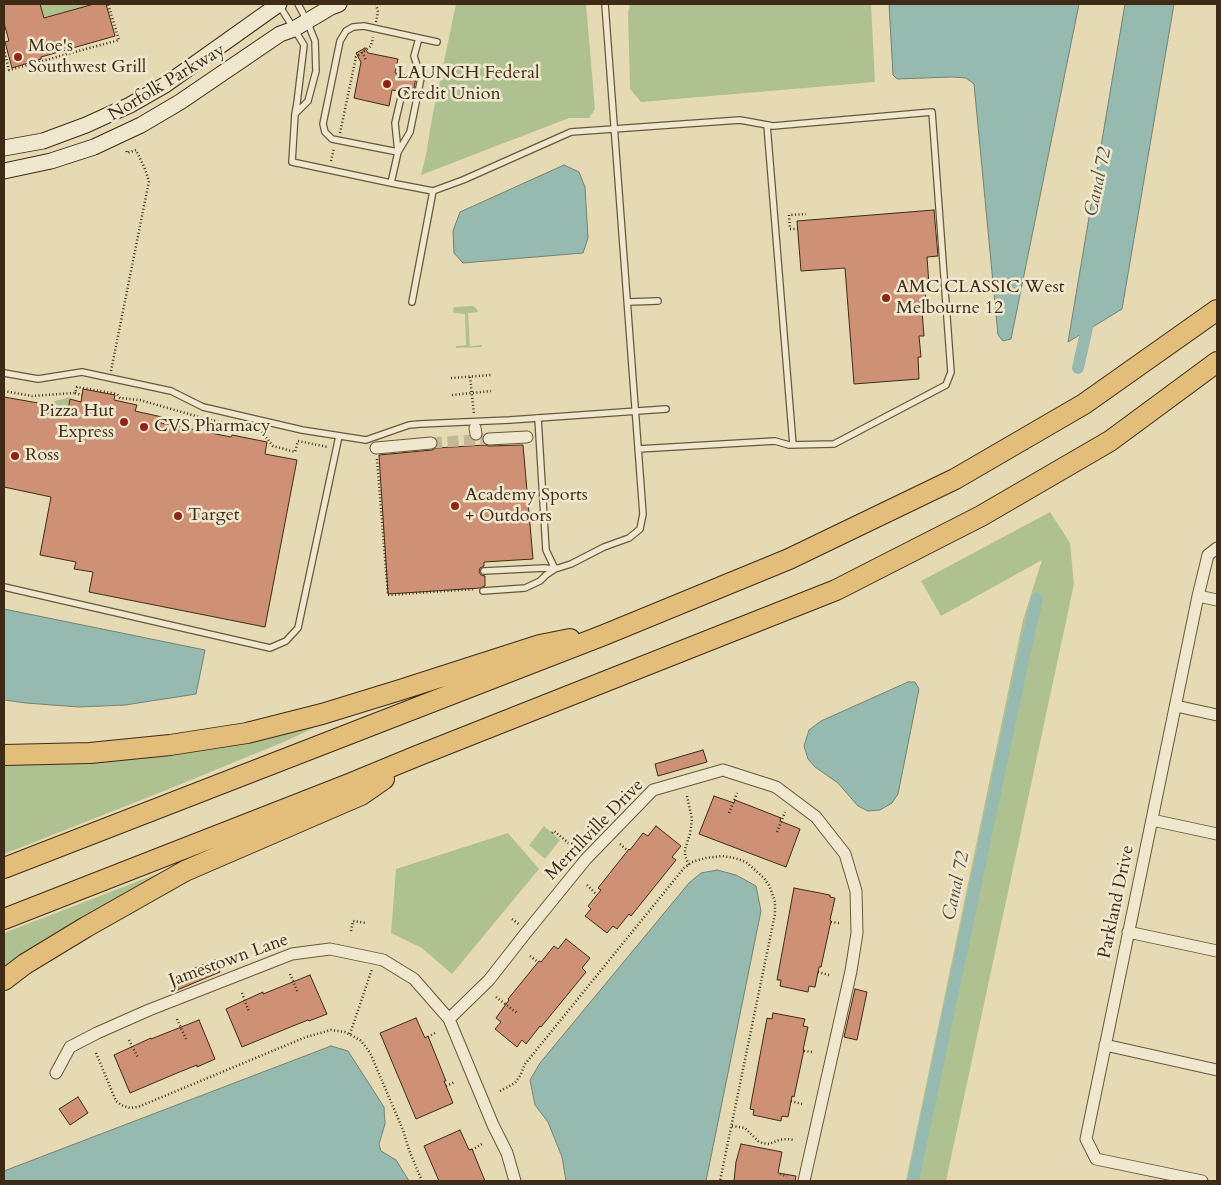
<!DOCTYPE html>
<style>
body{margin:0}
#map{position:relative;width:1221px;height:1185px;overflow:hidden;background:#e6dab4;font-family:Cardo,serif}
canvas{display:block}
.frame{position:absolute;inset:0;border:5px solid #3e2b15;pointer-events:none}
</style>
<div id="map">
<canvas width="1221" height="1185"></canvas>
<div class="frame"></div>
</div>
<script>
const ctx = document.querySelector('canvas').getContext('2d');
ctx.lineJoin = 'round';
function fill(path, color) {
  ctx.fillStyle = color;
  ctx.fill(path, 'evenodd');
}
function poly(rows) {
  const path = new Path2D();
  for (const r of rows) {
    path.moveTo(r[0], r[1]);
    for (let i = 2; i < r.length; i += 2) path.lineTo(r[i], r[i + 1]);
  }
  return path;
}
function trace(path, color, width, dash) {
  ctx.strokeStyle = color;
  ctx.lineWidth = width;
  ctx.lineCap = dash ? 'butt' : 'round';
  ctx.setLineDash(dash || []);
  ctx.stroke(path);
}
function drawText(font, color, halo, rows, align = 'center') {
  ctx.font = font + ' Cardo,serif';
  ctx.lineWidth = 5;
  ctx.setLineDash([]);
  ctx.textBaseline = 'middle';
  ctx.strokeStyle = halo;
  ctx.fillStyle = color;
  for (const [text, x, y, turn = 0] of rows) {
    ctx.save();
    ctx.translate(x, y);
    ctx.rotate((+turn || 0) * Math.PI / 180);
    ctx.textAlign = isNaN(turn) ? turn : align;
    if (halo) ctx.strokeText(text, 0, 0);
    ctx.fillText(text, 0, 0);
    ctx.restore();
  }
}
fill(poly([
 [40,4,94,4,44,18],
 [456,4,586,4,595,109,589,118,569,118,421,175,426,155,432,118],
 [630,4,871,4,875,82,641,102,630,89,628,13],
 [473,306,477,309,478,312,468,313,470,346,482,345,482,347,456,348,456,346,466,345,465,314,455,313,453,312,453,309,455,307],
 [70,397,67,416,49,412,51,402],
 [1050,512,1070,543,1074,584,946,1181,906,1181,1023,620,1042,560,941,616,921,581],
 [322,724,286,741,159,793,4,854,4,761],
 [544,826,560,840,545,859,529,845],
 [508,833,539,869,452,974,422,948,391,933,396,869],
 [180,865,4,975,4,933]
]), '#b0c191');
const water = poly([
 [889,4,1079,4,1011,339,1003,341,998,335,974,84,966,78,952,77,897,79,893,75,889,4],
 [1125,4,1174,4,1122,309,1068,342,1125,4],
 [564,165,579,172,585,187,588,238,583,253,463,263,454,253,453,231,460,212,564,165],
 [4,609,205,650,196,694,125,705,79,707,26,703,4,700,4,609],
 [908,682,915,682,919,689,898,794,892,803,880,810,868,811,858,806,838,783,815,767,808,759,804,746,809,730,821,721,908,682],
 [717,870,736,875,756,886,761,911,706,1181,566,1181,562,1157,548,1122,535,1105,530,1080,540,1063,689,883,701,873,717,870],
 [331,1046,348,1051,384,1107,385,1124,379,1144,381,1151,396,1160,409,1181,4,1181,4,1171,331,1046]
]);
fill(water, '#96bab0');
trace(water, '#738172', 1);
trace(poly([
 [1078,368,1090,314],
 [913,1181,1024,655,1037,599]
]), '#96bab0', 12);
const building = poly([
 [4,4,40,4,44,18,94,4,106,4,115,36,41,57,41,59,12,68,5,42,9,41,4,23,4,4],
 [365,48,368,53,398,59,395,73,416,77,413,94,407,93,406,90,403,88,400,89,398,91,392,90,389,106,354,98,361,62,356,53,365,48],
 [934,210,938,256,927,257,929,285,925,285,926,311,922,311,924,336,919,336,921,357,918,357,919,379,854,384,845,268,801,271,797,221,934,210],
 [83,389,115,395,114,400,137,405,135,411,162,417,161,423,231,437,232,435,267,442,265,454,297,460,265,627,89,592,93,572,74,569,76,562,40,555,51,497,4,487,4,397,44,404,43,411,67,416,70,399,81,402,83,389],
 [485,445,489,446,523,445,533,559,484,562,484,566,480,568,479,572,481,575,485,576,485,586,480,588,388,594,379,455,432,450,436,448,485,445],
 [703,750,707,762,658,776,655,764,703,750],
 [714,796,734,803,735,800,753,807,781,818,780,821,800,829,786,867,699,834,714,796],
 [656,826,681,846,672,857,676,860,631,916,629,914,617,929,613,926,607,933,585,916,591,909,588,906,601,890,598,888,629,849,630,850,643,833,648,836,656,826],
 [794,888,830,895,830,897,835,898,830,920,831,921,821,967,819,967,815,987,809,986,808,992,780,986,781,980,777,980,794,888],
 [566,939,590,958,582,968,586,972,541,1027,540,1026,526,1044,522,1040,517,1047,495,1029,501,1022,496,1018,509,1000,508,999,539,961,541,962,554,946,558,949,566,939],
 [215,960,220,972,175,991,170,978,215,960],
 [310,975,327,1014,309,1021,308,1020,288,1028,242,1047,226,1009,263,992,263,994,310,975],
 [855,989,867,992,857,1040,844,1037,855,989],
 [773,1013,805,1019,803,1026,808,1027,803,1050,804,1050,794,1097,792,1096,788,1117,782,1116,781,1121,753,1115,754,1110,750,1109,767,1018,772,1019,773,1013],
 [416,1018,425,1038,428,1036,446,1081,444,1081,453,1103,416,1119,380,1033,416,1018],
 [199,1020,215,1059,197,1067,197,1065,177,1073,130,1093,114,1055,151,1038,151,1039,199,1020],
 [78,1097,88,1113,70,1125,59,1109,78,1097],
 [460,1130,469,1150,472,1149,485,1181,439,1181,424,1146,460,1130],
 [741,1144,782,1152,778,1173,796,1176,795,1181,734,1181,736,1162,741,1144]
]);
fill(building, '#ce9175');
trace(building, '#3e2b15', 1);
trace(poly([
 [431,443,489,439]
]), '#c4b794', 11, [11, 5.5]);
const lane = poly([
 [279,5,304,45,297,103,295,114,292,162,391,183,433,191,463,180,571,132,740,120,773,126,932,112,951,372,946,385,834,444,789,445,775,441,638,449],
 [295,114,308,101,316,71,315,41,307,21,298,4],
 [767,125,793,445],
 [398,152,332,139,325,132,323,124,340,41,346,31,353,27,364,26,437,42],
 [398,152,410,132,421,78,414,56,419,38],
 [391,183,398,152,395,123,402,93],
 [412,302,433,191],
 [628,302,658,301],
 [4,373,38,379,82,372,171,391,203,407,302,430,366,440,409,425,420,424,510,420,666,409],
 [538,418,546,550,555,569],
 [484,571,544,568,555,569],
 [4,587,270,648,286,641,298,628,339,436],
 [483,591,525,588,540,581,546,575,555,569,571,564,604,547,629,538,640,529,643,514,605,4]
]);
const street = poly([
 [475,428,476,434],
 [489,439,527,437],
 [376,448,431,443],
 [1198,596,1217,600],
 [1176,706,1217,715],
 [1152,820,1217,834],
 [1128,932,1217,951],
 [449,1019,489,980,525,934,586,859,653,790,723,770,776,787,816,817,845,854,856,891,857,933,851,971,804,1181],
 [1105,1045,1217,1070],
 [56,1073,70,1047,97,1033,149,1010,292,954,330,949,383,960,414,979,449,1019,493,1125,507,1153,515,1181],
 [1202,1181,1096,1159,1086,1139,1198,596,1208,555,1217,548]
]);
const secondary = poly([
 [4,148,43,141,86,125,130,105,165,85,279,4],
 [4,171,51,161,94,147,141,125,180,102,280,34,294,29,331,7,339,4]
]);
const highway = poly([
 [4,755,90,753,170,745,247,733,322,714,400,690,540,645,570,639],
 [4,868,604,635,789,559,955,479,1084,404,1217,310],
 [4,919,349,784,417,756,836,590,981,516,1110,441,1217,362],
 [4,980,25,964,86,927,185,871,361,795,384,779]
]);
trace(lane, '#68573d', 8);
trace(street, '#68573d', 13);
trace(secondary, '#3e2b15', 17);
trace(highway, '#3e2b15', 22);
trace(poly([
 [376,4,378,12,376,22],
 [4,49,9,70,119,40,108,4],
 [362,52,366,60],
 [340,133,356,57,371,46,373,37],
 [331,161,334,148],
 [798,229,790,229,789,215,806,214],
 [111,371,149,181,145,169,136,150,127,153,126,149],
 [470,377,474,414],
 [451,378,491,375],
 [4,391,32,396,75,393,77,387,117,394,120,398,140,400,206,419,261,431,273,446,295,452,298,441,328,447],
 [75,393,82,395],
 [452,395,491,391],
 [377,459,388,595,475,589],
 [687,796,692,819,690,834,685,849,685,856,689,865],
 [729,813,737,793],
 [777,832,785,812],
 [552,833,554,831,571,845],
 [620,844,628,851],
 [587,885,597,895],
 [512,919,520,925],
 [831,922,839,923],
 [351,931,353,921,366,923],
 [530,956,538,962],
 [818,972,829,975],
 [290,974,298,993],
 [242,993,249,1012],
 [496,997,517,1013],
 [177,1019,186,1039],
 [350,1034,372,969],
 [428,1037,435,1033],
 [129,1040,138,1058],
 [804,1051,813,1052],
 [96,1053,116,1101,121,1105,130,1108,138,1107,306,1037,331,1030,345,1032,360,1040,366,1047,371,1055,403,1130,409,1150,422,1181],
 [446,1086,455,1082],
 [500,1091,515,1083,520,1076,525,1064,684,868,692,862,706,858,722,856,735,858,746,862,764,878,770,887,775,902,775,914,720,1181],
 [791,1101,802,1104],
 [732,1126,745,1128,758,1141,762,1143,769,1144,779,1140,787,1139,795,1140],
 [472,1150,482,1144],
 [780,1174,787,1176]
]), '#3e2b15', 2.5, [1, 2.5]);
trace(lane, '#efe7ce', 5.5);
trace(street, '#efe7ce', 11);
trace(secondary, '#efe7ce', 15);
trace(highway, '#e3bd7a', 20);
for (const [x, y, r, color] of [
 [18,57,5,"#8f2418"],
 [387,84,5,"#8f2418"],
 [886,298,5,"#8f2418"],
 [124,422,5,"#8f2418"],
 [144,427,5,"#8f2418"],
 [15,456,5,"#8f2418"],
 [455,506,5,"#8f2418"],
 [178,516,5,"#8f2418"]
]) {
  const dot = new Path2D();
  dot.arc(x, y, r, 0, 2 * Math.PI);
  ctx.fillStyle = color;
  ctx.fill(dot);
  trace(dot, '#efe7ce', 2);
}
drawText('18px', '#3e2b15', '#efe7ce', [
 ["Moe's",28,47],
 ["Southwest Grill",28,68],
 ["LAUNCH Federal",397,74],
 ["Credit Union",397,95],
 ["AMC CLASSIC West",896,288],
 ["Melbourne 12",896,309],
 ["Pizza Hut",114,412,"right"],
 ["Express",114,433,"right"],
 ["CVS Pharmacy",154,427],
 ["Ross",25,456],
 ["Academy Sports",465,496],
 ["+ Outdoors",465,517],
 ["Target",188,516]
], 'left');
drawText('18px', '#3e2b15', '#efe7ce', [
 ["Norfolk Parkway",167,83,-31],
 ["Merrillville Drive",595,830,-46],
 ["Parkland Drive",1117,902,-78],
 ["Jamestown Lane",229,961,-20]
]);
drawText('italic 19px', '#544f3c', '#efe7ce', [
 ["Canal 72",1099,182,-78],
 ["Canal 72",957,886,-78]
]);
</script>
